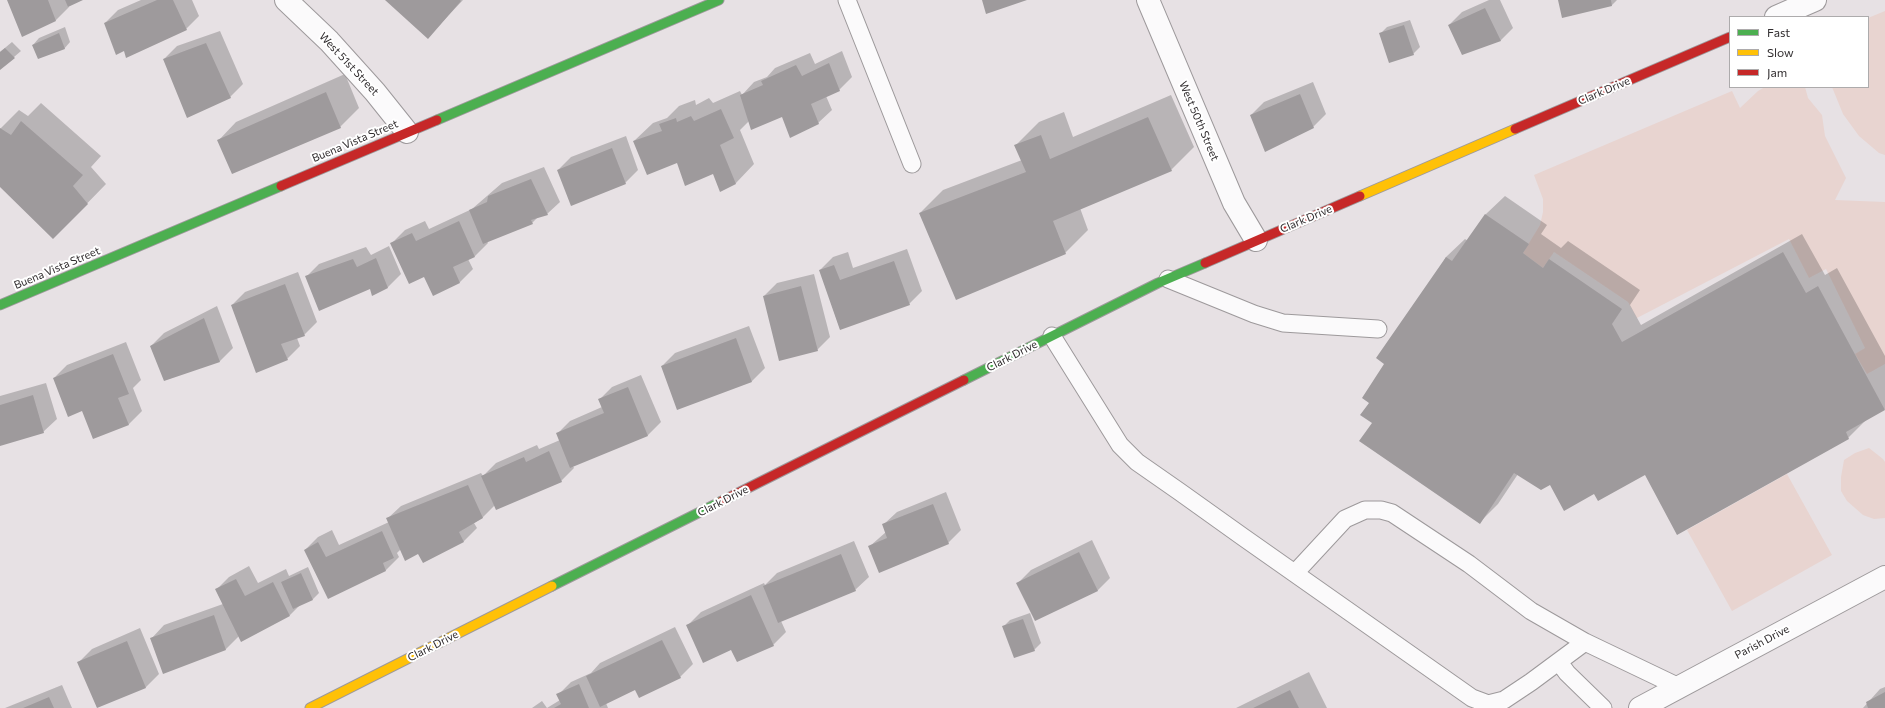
<!DOCTYPE html>
<style>
body{margin:0}
#map{position:relative;width:1885px;height:708px;overflow:hidden;background:#e7e1e4;font-family:Commissioner,sans-serif}
canvas{display:block}
.legend{position:absolute;left:1729px;top:16px;width:140px;height:72px;box-sizing:border-box;background:#fff;border:1px solid #adabac;margin:0;padding:5px 7px;list-style:none;font-size:12px;color:#312d2f}
.legend li{display:flex;align-items:center;gap:8px;height:20px}
.legend b{width:20px;border:1px solid #adabac}
</style>
<div id="map">
<canvas width="1885" height="708"></canvas>
<ul class="legend">
<li><b style="height:5px;background:#4caf50"></b>Fast</li>
<li><b style="height:5px;background:#ffc107"></b>Slow</li>
<li><b style="height:5px;background:#c62828"></b>Jam</li>
</ul>
</div>
<script>
const ctx = document.querySelector('canvas').getContext('2d');
ctx.lineJoin = 'round';
function fill(path, color) {
  ctx.fillStyle = color;
  ctx.fill(path, 'evenodd');
}
function poly(rows) {
  const path = new Path2D();
  for (const r of rows) {
    path.moveTo(r[0], r[1]);
    for (let i = 2; i < r.length; i += 2) path.lineTo(r[i], r[i + 1]);
  }
  return path;
}
function trace(path, color, width, dash) {
  ctx.strokeStyle = color;
  ctx.lineWidth = width;
  ctx.lineCap = dash ? 'butt' : 'round';
  ctx.setLineDash(dash || []);
  ctx.stroke(path);
}
function drawText(font, color, halo, rows, align = 'center') {
  ctx.font = font + ' Commissioner,sans-serif';
  ctx.lineWidth = 4;
  ctx.setLineDash([]);
  ctx.textBaseline = 'middle';
  ctx.strokeStyle = halo;
  ctx.fillStyle = color;
  for (const [text, x, y, turn = 0] of rows) {
    ctx.save();
    ctx.translate(x, y);
    ctx.rotate((+turn || 0) * Math.PI / 180);
    ctx.textAlign = isNaN(turn) ? turn : align;
    if (halo) ctx.strokeText(text, 0, 0);
    ctx.fillText(text, 0, 0);
    ctx.restore();
  }
}
fill(poly([
 [1885,11,1885,155,1879,153,1859,136,1843,114,1832,87,1868,87,1868,18],
 [1765,87,1805,87,1808,98,1822,115,1825,136,1846,178,1835,200,1885,202,1885,364,1867,374,1855,354,1865,348,1826,269,1809,278,1789,239,1637,318,1628,302,1554,252,1543,268,1523,253,1540,225,1543,212,1543,199,1534,175,1732,91,1740,108,1758,91],
 [1869,448,1883,459,1885,462,1885,518,1874,519,1863,515,1847,501,1841,491,1841,477,1844,460,1855,453],
 [1787,474,1832,555,1732,611,1687,530]
]), '#e8d4d0');
fill(poly([
 [8,0,80,0,68,6,69,7,56,20,23,35],
 [141,0,192,0,199,16,186,29,105,23,118,10],
 [386,0,463,0,428,37],
 [1489,0,1500,0,1513,28,1500,41,1449,25,1462,12],
 [1559,0,1617,0,1612,5],
 [1410,20,1420,47,1413,54,1380,34,1387,27],
 [65,27,70,42,64,49,33,45,39,38],
 [220,31,243,84,230,97,164,59,177,46],
 [12,42,21,51,0,69,0,52],
 [842,51,852,77,839,90,826,96,832,110,818,123,783,115,749,121,740,130,754,164,736,183,721,191,714,172,677,162,634,141,653,123,667,118,679,106,695,100,696,105,709,98,713,103,740,91,742,95,754,82,767,77,775,68,810,53,815,64],
 [345,74,359,108,340,127,218,141,236,122],
 [1313,82,1326,114,1313,127,1251,115,1264,102],
 [1171,95,1194,147,1171,170,1080,208,1088,230,1065,253,920,213,943,190,1022,160,1016,145,1039,122,1064,112,1073,137],
 [41,103,101,156,91,167,106,184,72,219,0,186,0,129,19,110,28,116],
 [626,136,638,170,625,183,558,170,571,157],
 [544,167,560,202,547,214,538,217,532,223,487,241,488,243,475,256,468,259,473,269,460,282,433,294,425,276,392,243,405,230,425,221,429,229,472,209,502,183],
 [1505,196,1547,225,1541,234,1561,248,1568,241,1640,290,1630,305,1641,325,1802,234,1825,275,1837,268,1885,356,1885,409,1867,419,1848,438,1645,474,1595,493,1518,474,1498,504,1479,523,1373,423,1370,402,1386,364,1446,257,1465,239,1468,241,1486,214],
 [389,246,401,274,388,287,373,295,371,288,306,277,319,264,366,247,371,255],
 [907,249,922,291,909,304,840,329,820,270,833,257,848,252,853,268],
 [298,272,317,322,304,335,297,338,300,346,287,359,232,305,245,292],
 [814,274,830,337,817,350,764,296,777,283],
 [217,306,233,348,220,361,165,380,151,346,164,333],
 [749,326,765,368,752,381,662,366,675,353],
 [126,342,141,380,133,388,142,411,129,424,93,438,83,410,54,378,67,365],
 [641,375,661,422,648,435,573,466,574,468,561,481,495,505,482,518,474,523,477,528,464,541,424,562,419,552,401,549,397,553,399,557,386,570,328,597,305,550,318,537,332,530,339,545,389,522,387,519,401,506,481,473,483,476,496,463,537,445,539,449,560,440,557,434,570,421,602,407,599,400,612,387],
 [46,383,57,419,43,432,0,445,0,396],
 [946,492,961,530,948,543,870,546,886,532,883,525,897,512],
 [1092,540,1110,578,1097,591,1018,583,1031,570],
 [854,541,869,577,855,590,781,621,786,632,773,645,732,649,688,625,701,612,764,583,765,585,777,573],
 [249,566,258,583,286,569,289,576,308,567,319,593,313,599,300,605,290,615,239,636,226,649,163,672,151,639,164,625,223,604,216,590,229,577],
 [1030,613,1041,643,1034,650,1003,627,1010,620],
 [675,627,693,664,680,677,636,689,606,703,608,708,532,708,542,701,547,708,560,700,558,695,571,682,591,673,600,663],
 [140,628,159,674,146,687,97,707,79,662,92,649],
 [1309,672,1327,708,1236,708],
 [62,685,72,708,5,708],
 [1885,687,1885,708,1863,708,1880,689]
]), '#0003');
fill(poly([
 [7,0,48,0,56,21,22,37],
 [65,0,83,0,68,7],
 [157,0,173,0,187,30,126,58,124,51,116,55,104,23],
 [385,0,460,0,461,1,428,39],
 [982,0,1027,0,986,14],
 [1558,0,1611,0,1612,6,1562,18],
 [1485,8,1501,41,1462,55,1448,25],
 [1404,25,1414,55,1389,63,1379,33],
 [59,33,65,49,38,59,32,45],
 [206,43,231,98,187,118,163,59],
 [5,48,15,58,0,70,0,52],
 [829,63,840,91,811,104,819,124,790,138,782,117,751,130,740,95,763,85,761,81,796,65,802,76],
 [326,92,341,128,232,174,217,140],
 [1300,94,1314,128,1265,152,1250,115],
 [721,109,734,138,720,145,736,184,720,192,713,174,685,186,677,163,647,175,633,141,662,131,659,124,676,118,677,122,691,116,694,121],
 [1148,117,1172,171,1053,221,1066,254,956,300,919,213,1026,172,1014,145,1041,135,1050,159],
 [21,121,83,175,73,186,88,204,53,239,0,187,0,128,11,135],
 [612,148,626,184,571,206,557,170],
 [531,179,548,215,531,220,533,224,483,244,469,210,487,202,488,196],
 [1485,214,1529,244,1523,253,1543,268,1549,259,1622,309,1612,324,1622,342,1783,252,1806,293,1818,286,1885,410,1846,432,1849,439,1677,535,1645,475,1598,501,1594,494,1564,511,1550,485,1541,490,1514,473,1480,524,1359,441,1372,423,1360,415,1369,403,1362,398,1384,364,1376,358,1446,257,1452,261],
 [459,221,475,257,453,267,460,283,433,296,424,277,409,284,390,243,412,233,416,241],
 [376,258,388,288,372,296,370,289,319,311,305,276,353,259,357,267],
 [894,261,910,305,840,330,819,270,834,265,840,280],
 [285,284,305,336,281,344,288,360,256,373,231,305],
 [801,286,818,351,779,361,763,296],
 [204,318,220,362,164,381,150,346],
 [736,338,752,382,677,410,661,366],
 [113,354,129,394,118,398,129,425,93,439,82,411,68,417,53,378],
 [628,387,648,436,570,468,556,433,604,413,598,399],
 [33,395,44,433,0,446,0,405],
 [549,451,562,482,496,510,481,476,524,457,526,462],
 [468,485,483,518,459,532,464,542,423,563,418,554,405,561,386,518],
 [933,504,949,544,879,573,868,546,887,538,882,524],
 [382,531,394,558,383,563,386,571,328,599,304,550,318,542,326,557],
 [1079,552,1098,591,1035,621,1016,583],
 [841,554,856,591,778,623,763,586],
 [301,573,313,600,293,609,281,582],
 [236,579,245,596,273,582,290,616,241,642,215,589],
 [751,595,774,646,737,662,731,650,703,663,686,625],
 [214,615,226,650,163,674,150,638],
 [1023,619,1035,651,1014,658,1002,626],
 [662,640,681,678,639,698,635,690,600,707,586,676],
 [127,641,146,688,97,708,77,662],
 [579,684,589,708,554,708,561,704,556,694],
 [1290,690,1299,708,1253,708],
 [1885,692,1885,708,1868,708,1866,702],
 [49,697,54,708,23,708]
]), '#9e9a9c');
const lane = poly([
 [847,0,912,164],
 [1168,279,1254,314,1283,323,1378,329],
 [1052,336,1120,445,1137,462,1180,492,1243,537,1472,698,1488,704,1504,700,1531,682,1585,642,1531,611,1469,564,1392,513,1381,510,1365,510,1345,519,1295,573],
 [1585,642,1679,687],
 [1559,662,1567,673,1603,708]
]);
const street = poly([
 [286,0,329,41,375,92,407,132],
 [1148,0,1234,203,1256,240],
 [1776,17,1815,0],
 [1640,708,1885,577]
]);
const fast = poly([
 [437,120,719,0],
 [0,305,281,186],
 [964,380,1158,283,1205,263],
 [552,586,722,501]
]);
const slow = poly([
 [1360,196,1515,129],
 [310,708,552,586]
]);
const jam = poly([
 [1515,129,1730,37],
 [281,186,437,120],
 [1205,263,1360,196],
 [722,501,964,380]
]);
trace(lane, '#9d999b', 19);
trace(street, '#9d999b', 24);
trace(fast, '#9d999b', 11);
trace(slow, '#9d999b', 11);
trace(jam, '#9d999b', 11);
trace(lane, '#fbfafb', 17);
trace(street, '#fbfafb', 22);
trace(fast, '#4caf50', 9);
trace(slow, '#ffc107', 9);
trace(jam, '#c62828', 9);
drawText('11px', '#312d2f', '#fff', [
 ["West 51st Street",349,64,47],
 ["Clark Drive",1604,91,-23],
 ["West 50th Street",1199,121,67],
 ["Buena Vista Street",355,141,-23],
 ["Clark Drive",1306,219,-23],
 ["Buena Vista Street",57,268,-23],
 ["Clark Drive",1012,356,-27],
 ["Clark Drive",723,501,-27],
 ["Parish Drive",1762,642,-28],
 ["Clark Drive",433,646,-27]
]);
</script>
